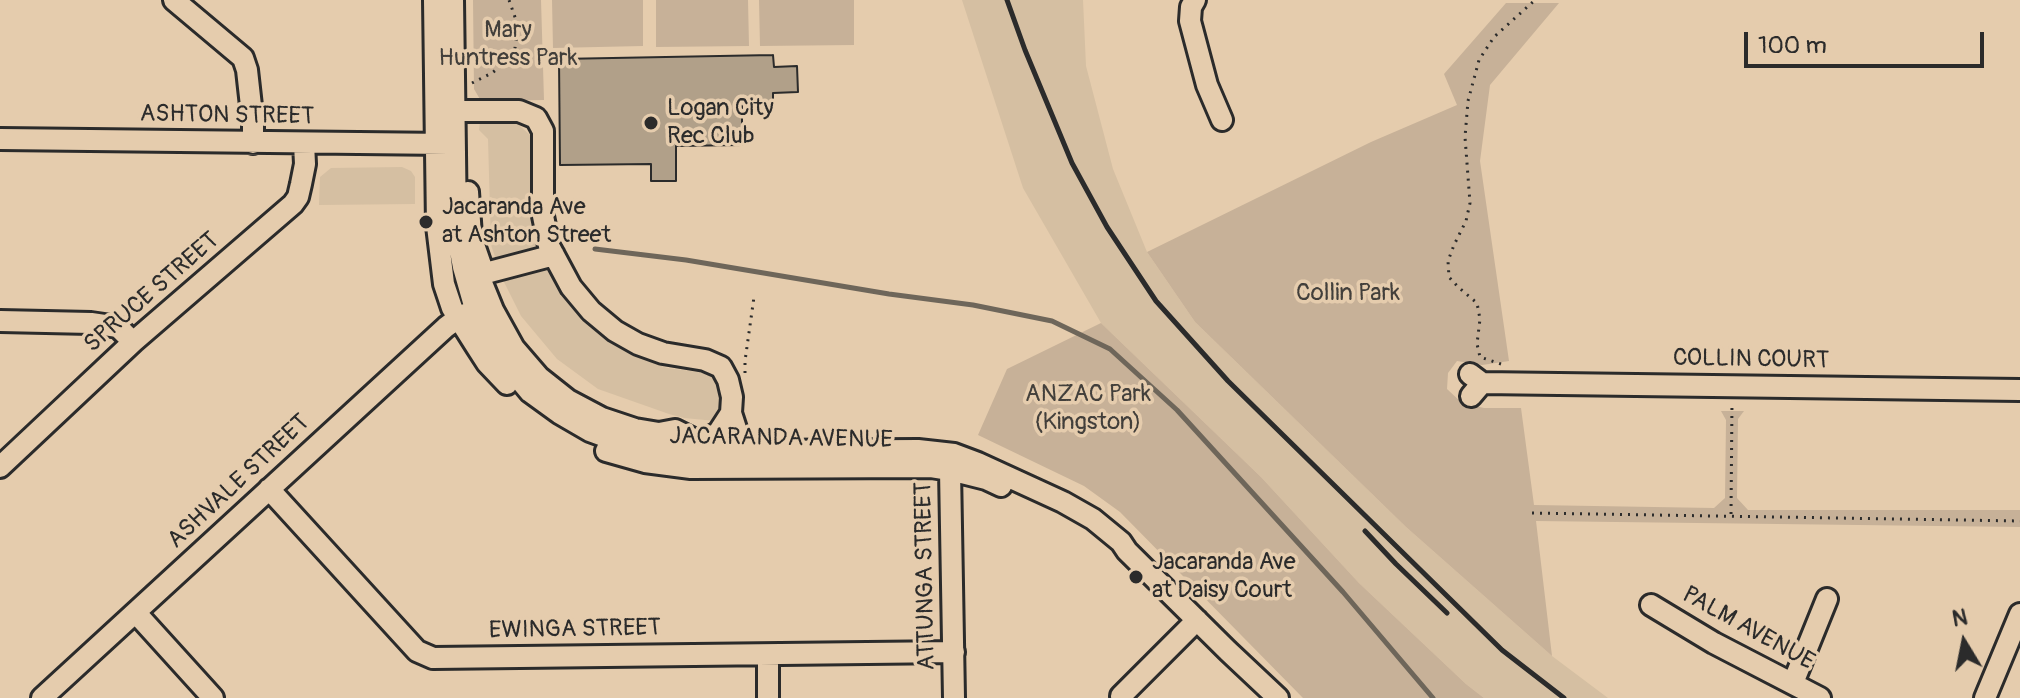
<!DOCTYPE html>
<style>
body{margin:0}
#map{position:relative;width:2020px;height:698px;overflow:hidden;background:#e5ccad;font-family:Pangolin,sans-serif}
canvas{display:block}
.north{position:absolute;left:1924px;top:602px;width:80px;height:80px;-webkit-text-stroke:6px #e5ccad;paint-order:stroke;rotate:350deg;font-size:22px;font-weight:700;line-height:32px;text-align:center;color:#2b2b2b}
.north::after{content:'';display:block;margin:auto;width:28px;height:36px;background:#2b2b2b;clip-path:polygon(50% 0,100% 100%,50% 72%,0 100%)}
.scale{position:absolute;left:1744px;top:32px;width:240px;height:36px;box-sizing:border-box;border:4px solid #2b2b2b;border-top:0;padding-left:10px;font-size:24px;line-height:28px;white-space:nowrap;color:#2b2b2b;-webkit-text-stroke:6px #e5ccad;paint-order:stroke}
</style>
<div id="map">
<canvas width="2020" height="698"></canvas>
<div class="north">N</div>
<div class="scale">100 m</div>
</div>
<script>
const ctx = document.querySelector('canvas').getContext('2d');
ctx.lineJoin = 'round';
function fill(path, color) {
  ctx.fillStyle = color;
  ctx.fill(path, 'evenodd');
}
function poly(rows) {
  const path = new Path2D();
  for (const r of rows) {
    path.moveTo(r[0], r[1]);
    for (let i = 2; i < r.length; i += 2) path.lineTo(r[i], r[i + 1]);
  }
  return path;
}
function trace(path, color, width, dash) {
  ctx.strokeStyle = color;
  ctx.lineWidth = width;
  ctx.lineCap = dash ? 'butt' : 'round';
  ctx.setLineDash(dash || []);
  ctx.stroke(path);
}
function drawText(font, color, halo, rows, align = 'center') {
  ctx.font = font + ' Pangolin,sans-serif';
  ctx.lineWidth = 7;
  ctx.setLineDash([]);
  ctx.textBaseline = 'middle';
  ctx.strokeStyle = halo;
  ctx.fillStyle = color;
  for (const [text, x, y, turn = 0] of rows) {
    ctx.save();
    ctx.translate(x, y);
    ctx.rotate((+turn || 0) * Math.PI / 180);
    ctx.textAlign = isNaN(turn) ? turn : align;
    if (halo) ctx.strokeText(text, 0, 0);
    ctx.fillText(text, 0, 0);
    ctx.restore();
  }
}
fill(poly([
 [962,0,1083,0,1086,66,1113,169,1147,252,1195,322,1406,527,1552,656,1608,698,1484,698,1466,684,1359,583,1261,477,1101,323,1023,188],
 [512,119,530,135,531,184,539,252,561,289,584,318,629,353,667,368,706,373,717,382,721,398,716,421,684,418,669,414,598,389,557,359,521,316,503,280,491,245,488,139,479,130,480,121],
 [402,167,411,171,415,177,415,204,319,205,320,177,331,168]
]), '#d5bfa2');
fill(poly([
 [473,0,541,0,544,100,481,101,474,89],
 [552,0,643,0,643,46,553,48],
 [656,0,748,0,749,46,656,47],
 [759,0,854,0,854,45,760,46],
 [1506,3,1559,3,1490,85,1480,161,1509,361,1482,365,1457,361,1448,373,1447,389,1462,403,1484,408,1521,408,1534,505,1714,508,1725,498,1726,420,1721,411,1744,411,1738,419,1737,498,1748,510,2020,510,2020,527,1536,521,1552,656,1406,527,1195,322,1147,252,1371,142,1457,105,1444,74],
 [1101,323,1261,477,1359,583,1466,684,1484,698,1303,698,1120,512,1084,486,978,435,1007,369]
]), '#c7b198');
trace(poly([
 [595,249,686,260,889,294,973,305,1052,321,1110,349,1177,410,1343,592,1433,698]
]), '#6e665a', 5);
const building = poly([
 [773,55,774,67,797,66,798,92,773,93,773,101,742,102,742,145,676,146,676,181,651,181,651,164,560,165,559,59,773,55]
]);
fill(building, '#b1a089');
trace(building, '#2b2b2b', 2);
const minor = poly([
 [174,0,243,58,247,70,253,124,253,143],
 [434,0,437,226,444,284,452,308,476,346,487,363,507,384],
 [453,0,456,229,463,267,475,309,482,325,505,362,530,392,559,413,590,431,620,442,652,447,743,451,918,450,954,454,978,463,1063,502,1093,519,1121,542,1127,551,1228,651,1278,698],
 [1195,0,1191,7,1190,21,1207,85,1222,120],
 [443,111,519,111,536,118,543,131,543,216,549,246,571,287,591,311,615,331,638,344,663,353,705,360,721,367,728,380,732,397,731,413,740,441,743,451,754,458],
 [0,139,448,144],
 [468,192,471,236,481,265,482,283,493,310,514,348,539,377,568,400,602,418,635,429,659,433,675,430,695,440,706,439,718,433,731,413],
 [482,274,554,255],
 [0,321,91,323,118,327,133,342],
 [1470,374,1482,383,1471,396],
 [1482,383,2020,390],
 [606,451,645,462,691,468,931,467,950,470,986,479,1001,486],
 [953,458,950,470,954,698],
 [0,467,133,342,293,204,298,197,301,184,305,164,304,143],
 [269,489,417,651,433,658,954,652],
 [1651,605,1714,643,1820,698],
 [136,613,213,698],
 [768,655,768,698],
 [1793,683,1827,599],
 [1121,696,1197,620],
 [42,698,446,327,458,318,468,313],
 [1985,698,2020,614]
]);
trace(minor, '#2b2b2b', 26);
trace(poly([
 [472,83,492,73,507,61,515,48,517,33,516,20,509,0],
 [1501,364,1480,357,1477,344,1480,319,1477,303,1458,287,1449,277,1448,261,1454,245,1466,221,1470,203,1465,137,1468,101,1479,60,1494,37,1535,0],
 [745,373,745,361,754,297],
 [1532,513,2020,521],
 [1731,514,1732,402]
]), '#2b2b2b', 3, [2, 6]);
trace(minor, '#e5ccad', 20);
trace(poly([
 [1007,0,1025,50,1072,163,1107,227,1156,301,1228,381,1502,650,1564,698],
 [1365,531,1396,564,1447,613]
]), '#2b2b2b', 5);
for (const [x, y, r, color] of [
 [651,123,8,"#2b2b2b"],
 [426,222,8,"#2b2b2b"],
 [1136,577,8,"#2b2b2b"]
]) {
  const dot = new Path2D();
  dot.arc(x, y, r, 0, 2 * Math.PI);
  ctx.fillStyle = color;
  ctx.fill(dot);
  trace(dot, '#e5ccad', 3);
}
drawText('24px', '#423f3b', '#e5ccad', [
 ["Mary",508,31],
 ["Huntress Park",508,59],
 ["Collin Park",1348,294],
 ["ANZAC Park",1088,395],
 ["(Kingston)",1088,423]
]);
drawText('24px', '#2b2b2b', '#e5ccad', [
 ["Logan City",667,109],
 ["Rec Club",667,137],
 ["Jacaranda Ave",442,208],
 ["at Ashton Street",442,236],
 ["Jacaranda Ave",1152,563],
 ["at Daisy Court",1152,591]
], 'left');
drawText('24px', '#2b2b2b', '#e5ccad', [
 ["ASHTON STREET",227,116,1],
 ["SPRUCE STREET",152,293,-41],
 ["COLLIN COURT",1751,360,1],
 ["JACARANDA AVENUE",781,439,1],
 ["ASHVALE STREET",239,482,-43],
 ["ATTUNGA STREET",926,576,-91],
 ["PALM AVENUE",1748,629,29],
 ["EWINGA STREET",575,630,-1]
]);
</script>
